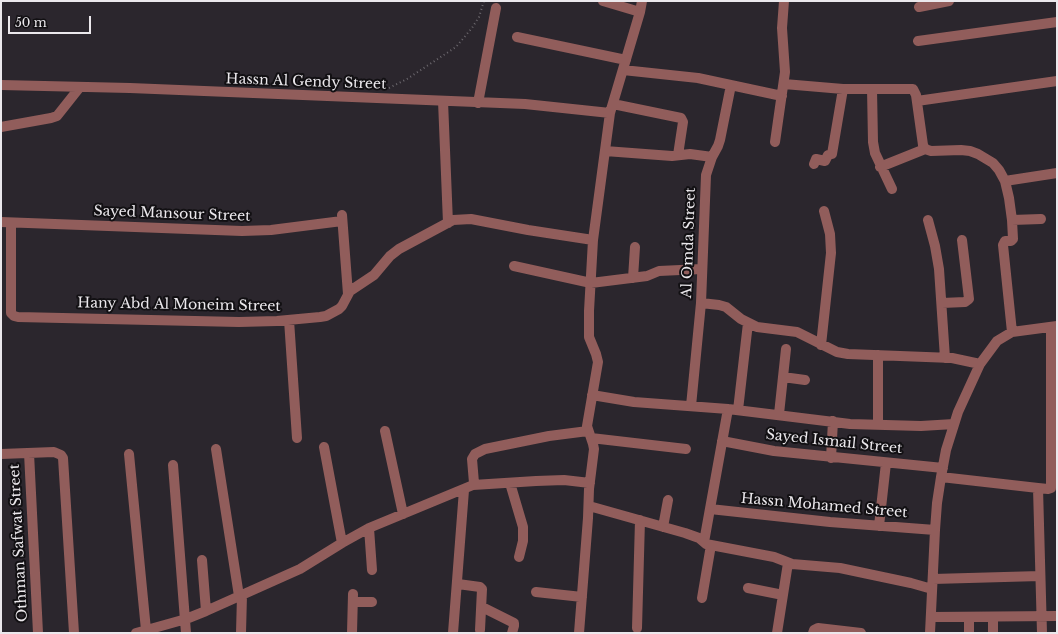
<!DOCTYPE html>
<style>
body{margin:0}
#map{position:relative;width:1058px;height:634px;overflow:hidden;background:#2b262d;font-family:"Libre Baskerville",serif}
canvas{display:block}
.frame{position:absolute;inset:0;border:2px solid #ebe8ec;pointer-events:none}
.scale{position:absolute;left:8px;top:16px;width:83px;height:18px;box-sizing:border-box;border:2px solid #ebe8ec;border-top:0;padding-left:5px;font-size:12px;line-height:14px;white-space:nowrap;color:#ebe8ec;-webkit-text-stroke:3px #121013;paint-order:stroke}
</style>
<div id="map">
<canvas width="1058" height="634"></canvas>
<div class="frame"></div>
<div class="scale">50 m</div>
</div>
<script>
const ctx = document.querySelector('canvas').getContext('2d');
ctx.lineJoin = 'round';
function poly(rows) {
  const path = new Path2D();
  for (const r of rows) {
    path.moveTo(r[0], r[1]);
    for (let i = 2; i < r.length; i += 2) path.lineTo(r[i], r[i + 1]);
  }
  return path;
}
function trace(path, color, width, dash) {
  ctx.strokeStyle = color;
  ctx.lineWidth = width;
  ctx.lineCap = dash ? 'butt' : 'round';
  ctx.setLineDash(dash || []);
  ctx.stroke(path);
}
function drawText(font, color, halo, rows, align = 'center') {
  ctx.font = font + ' "Libre Baskerville",serif';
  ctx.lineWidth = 4;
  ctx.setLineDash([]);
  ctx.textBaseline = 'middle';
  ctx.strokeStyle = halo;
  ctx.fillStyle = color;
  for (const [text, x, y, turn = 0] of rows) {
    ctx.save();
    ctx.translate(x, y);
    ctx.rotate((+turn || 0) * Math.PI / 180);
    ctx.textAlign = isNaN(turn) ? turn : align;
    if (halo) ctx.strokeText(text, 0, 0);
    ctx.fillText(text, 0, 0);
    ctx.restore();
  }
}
trace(poly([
 [389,88,407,79,456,47,472,28,479,17,484,1]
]), '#6c686e', 2, [1, 3]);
trace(poly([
 [603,1,640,12],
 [919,7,949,1],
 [517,37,626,60],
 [918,41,1057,22],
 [623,70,698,78,782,96],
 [784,84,843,89,913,89,916,95,923,145,925,149,931,151,961,150,970,151,978,154,993,163,999,170,1005,181,1009,198,1012,220,1013,239,1011,241,1005,241,1003,245,1012,332],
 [1,85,130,88,525,104,610,113],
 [872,89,873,142,875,153,892,189],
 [443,101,448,223],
 [917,101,1057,81],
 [478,103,496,8],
 [613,104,681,118,683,122,678,155],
 [1,127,51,118,57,116,80,87],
 [775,142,785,72,782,28,784,1],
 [605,151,672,156,690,154,712,157],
 [814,164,816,159,825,161,828,155,832,154,843,89],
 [880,167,925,149],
 [1005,181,1057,173],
 [342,215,348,294],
 [928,220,935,246,939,269,945,358],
 [1012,220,1041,219],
 [1,222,242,231,271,230,342,221],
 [11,223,11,313,14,316,18,317,239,322,277,321,320,317,326,316,339,309,342,306,350,291,374,275,390,256,399,249,453,220,471,219,528,230,593,240],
 [514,266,591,283,647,276,659,271,702,269],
 [633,278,635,247],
 [701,303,719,305,726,307,741,319,757,327,797,332,837,352,848,354,952,358,980,364],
 [942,303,965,302,969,299,962,240],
 [289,320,297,438],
 [821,345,831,253,830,234,824,211],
 [878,355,878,425],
 [783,377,805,380],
 [592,395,634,402,728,409,850,424,921,426,954,424],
 [691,406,701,303,706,175,712,157,718,146,720,140,731,85],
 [738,410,748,323],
 [779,414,786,349],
 [385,431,403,514],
 [591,438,686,449],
 [722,441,774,451,943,468],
 [324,447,342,543],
 [216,449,239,596],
 [29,453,38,633],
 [1,454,54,452,61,455,63,458,74,633],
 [129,454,146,630],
 [831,458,833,421],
 [173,465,186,633],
 [941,477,1038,488,1048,489,1051,488,1051,327],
 [510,483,523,527,523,541,519,557],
 [473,485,474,483,472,459,475,454,485,449,549,436,588,431],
 [1038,488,1042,633],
 [589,506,685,533,699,538,706,544,711,545,774,557,792,564,840,568,911,583,932,589],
 [710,509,830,522,935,530],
 [879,526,886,463],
 [663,527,668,500],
 [369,528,372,570],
 [704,542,728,409],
 [202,560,206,611],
 [933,579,1040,576],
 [458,584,480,587,482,589,480,630],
 [748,588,783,595],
 [536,592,582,597],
 [702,598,711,545],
 [353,602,372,602],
 [482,607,514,623,514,626,512,633],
 [931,617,1057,616],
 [969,617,969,633],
 [993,617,993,633],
 [637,628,640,520],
 [136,633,186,619,206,611,300,569,342,543,369,528,473,485,536,481,564,480,590,483],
 [241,633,242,595],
 [352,633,353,594],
 [453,633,464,490],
 [579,633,588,518,589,489,594,449,593,444,587,426,598,362,596,354,589,337,589,311,593,240,610,113,640,12,642,1],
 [777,633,788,563],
 [813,633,814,630,818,628,861,633],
 [930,633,935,530,937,503,941,477,946,450,958,412,980,364,997,341,1012,332,1057,326]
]), '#915d5b', 10);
drawText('14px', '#ebe8ec', '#121013', [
 ["Hassn Al Gendy Street",306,82,2],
 ["Sayed Mansour Street",172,214,2],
 ["Al Omda Street",689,243,-88],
 ["Hany Abd Al Moneim Street",179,305,1],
 ["Sayed Ismail Street",834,442,6],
 ["Hassn Mohamed Street",824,506,5],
 ["Othman Safwat Street",19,543,-93]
]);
</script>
